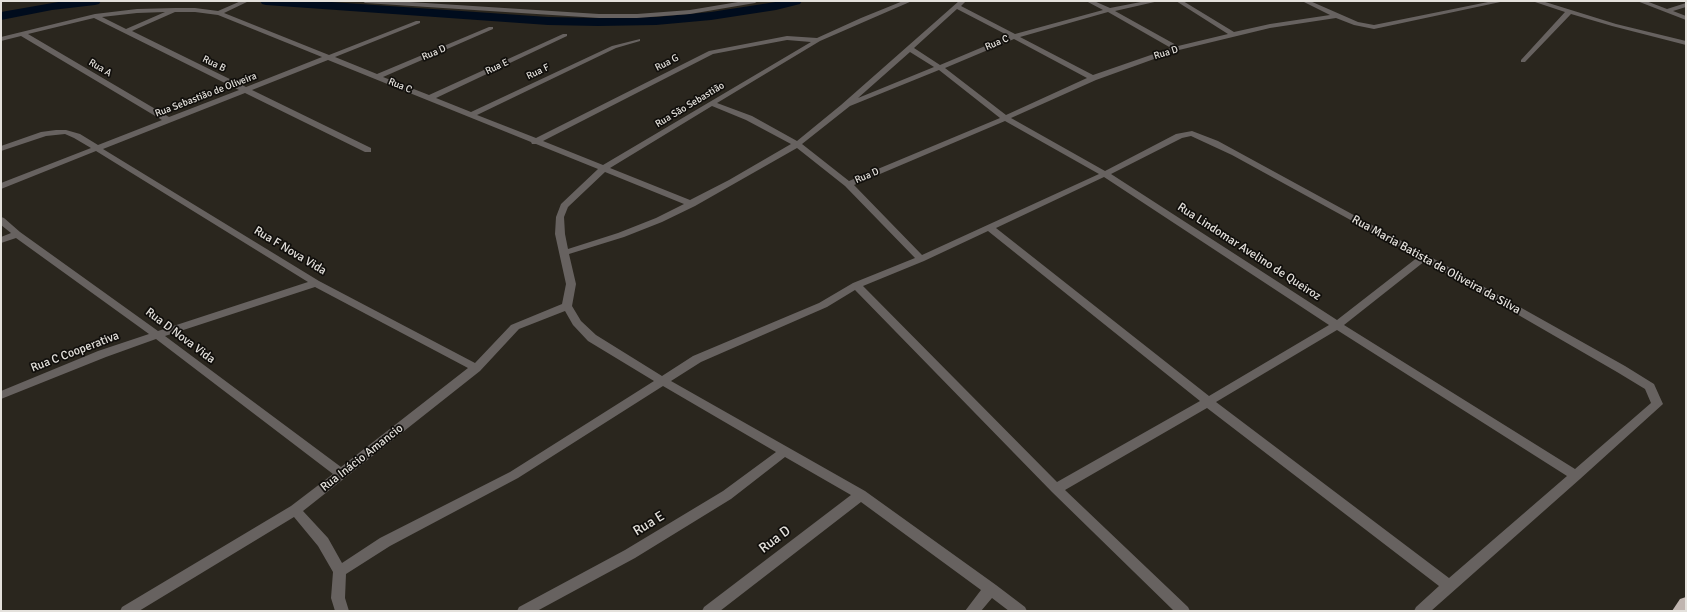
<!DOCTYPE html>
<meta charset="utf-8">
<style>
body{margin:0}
#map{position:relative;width:1687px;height:612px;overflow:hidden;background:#2a261e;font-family:Signika,sans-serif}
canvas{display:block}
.frame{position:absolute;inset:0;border:2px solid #e4e1dc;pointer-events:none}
</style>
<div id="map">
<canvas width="1687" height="612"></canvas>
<div class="frame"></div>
</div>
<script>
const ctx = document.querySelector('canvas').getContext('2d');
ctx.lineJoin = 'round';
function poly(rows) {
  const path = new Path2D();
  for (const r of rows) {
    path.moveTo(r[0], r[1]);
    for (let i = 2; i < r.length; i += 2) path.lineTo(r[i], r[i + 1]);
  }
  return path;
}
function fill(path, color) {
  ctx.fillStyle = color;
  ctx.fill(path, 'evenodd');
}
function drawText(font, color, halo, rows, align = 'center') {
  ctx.font = font + ' Signika,sans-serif';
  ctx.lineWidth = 3.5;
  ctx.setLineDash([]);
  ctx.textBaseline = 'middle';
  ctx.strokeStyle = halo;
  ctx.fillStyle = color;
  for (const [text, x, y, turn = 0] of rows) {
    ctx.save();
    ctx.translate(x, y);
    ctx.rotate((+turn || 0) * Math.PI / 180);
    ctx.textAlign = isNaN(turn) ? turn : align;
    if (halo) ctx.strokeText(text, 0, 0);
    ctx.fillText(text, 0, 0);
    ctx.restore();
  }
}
fill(poly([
 [64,1,101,1,99,4,95,5,52,10,1,20,1,12,64,1],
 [260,1,317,1,548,17,598,18,656,17,711,12,782,1,802,1,800,4,776,10,711,20,656,25,598,26,548,25,266,5,262,4,260,1]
]), '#000c1d');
fill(poly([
 [241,1,249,1,224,13,329,55,416,21,420,21,420,23,335,57,377,74,489,27,493,27,493,29,383,77,429,95,563,34,567,34,567,36,436,98,471,112,612,46,640,39,640,41,616,48,477,115,536,138,709,51,787,36,817,38,861,18,903,1,912,1,820,41,717,103,752,116,797,141,841,105,959,1,966,1,961,6,1015,34,1103,10,1086,1,1094,1,1110,8,1146,1,1159,1,1115,11,1178,46,1228,34,1176,1,1183,1,1234,32,1270,24,1330,15,1302,1,1310,1,1358,22,1374,25,1493,1,1505,1,1374,29,1354,25,1336,18,1270,28,1179,50,1096,80,1011,118,1105,171,1176,134,1192,131,1218,141,1427,255,1625,366,1654,384,1663,404,1580,479,1431,611,1414,611,1416,607,1439,586,1207,408,1065,490,1188,607,1190,611,1174,611,1052,492,855,290,827,307,701,362,671,381,865,491,996,585,1025,607,1027,611,1009,611,992,598,981,611,965,611,981,590,861,502,720,611,702,611,704,607,851,495,785,457,731,499,635,558,537,611,517,611,519,607,625,550,723,491,776,452,663,386,518,478,390,546,346,574,345,598,349,611,335,611,331,598,333,572,318,546,294,517,139,611,120,611,122,607,291,506,333,474,156,339,106,357,1,399,1,391,98,351,149,334,16,238,1,243,1,237,11,233,1,225,1,217,4,218,20,232,158,331,308,282,96,151,1,189,1,183,91,148,74,138,65,134,46,136,1,151,1,146,41,132,56,130,66,130,80,134,98,145,162,120,21,36,1,41,1,37,95,14,137,9,175,8,195,8,218,11,241,1],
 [957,9,1009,36,940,65,914,48,957,9],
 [165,12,126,29,102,17,137,13,165,12],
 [175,12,195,12,218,15,322,57,246,87,132,31,175,12],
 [1108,12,1171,48,1093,75,1020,37,1108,12],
 [94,18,239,90,169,117,28,34,94,18],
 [1014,39,1087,78,1006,115,945,68,1014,39],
 [787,40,811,42,603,165,543,141,713,54,787,40],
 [910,52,934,67,858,98,910,52],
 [328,60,531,142,532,144,536,144,598,169,561,204,556,217,555,234,566,284,562,304,511,325,475,363,319,281,103,149,245,93,365,152,371,152,371,148,252,90,328,60],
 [939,70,1000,118,849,181,802,144,850,106,939,70],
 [712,106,746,120,791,144,729,180,690,200,610,168,712,106],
 [1005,121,1099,174,922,255,854,185,1005,121],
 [1191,136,1232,155,1418,257,1337,320,1111,174,1182,138,1191,136],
 [797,148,845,186,915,258,853,283,819,303,693,356,662,376,596,335,581,321,572,306,576,284,569,254,624,237,662,222,695,206,797,148],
 [605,172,684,204,656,218,618,233,568,249,565,234,564,217,568,207,605,172],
 [1104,177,1329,325,1209,396,996,228,1104,177],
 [988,231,1200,401,1057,482,863,286,924,261,988,231],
 [1425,261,1617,372,1645,389,1651,403,1575,469,1344,325,1425,261],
 [315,287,468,368,341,467,165,336,315,287],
 [565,311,573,325,588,341,654,381,510,472,380,538,342,563,328,538,303,511,480,371,519,329,565,311],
 [1337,330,1567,476,1449,578,1216,402,1337,330],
 [362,1,394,1,599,14,637,14,690,10,744,1,758,1,755,3,690,14,637,18,599,18,365,3,362,1],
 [1532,1,1542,1,1616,24,1686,41,1686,45,1612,26,1571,14,1525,62,1521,62,1521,60,1565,12,1532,1],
 [1637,1,1646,1,1667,9,1686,3,1686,7,1673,11,1686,16,1686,20,1637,1]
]), '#676260');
fill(poly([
 [1686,597,1686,611,1672,611,1680,599,1686,597]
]), '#c0b5b0');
drawText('10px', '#e4e1dc', '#110f0c', [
 ["Rua C",997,43,-23],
 ["Rua D",434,53,-23],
 ["Rua D",1166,53,-18],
 ["Rua G",667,63,-27],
 ["Rua B",214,64,26],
 ["Rua E",497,67,-25],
 ["Rua A",100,68,31],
 ["Rua F",538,72,-25],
 ["Rua C",400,86,22],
 ["Rua Sebastião de Oliveira",206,95,-21],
 ["Rua São Sebastião",690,105,-31],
 ["Rua D",867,176,-23]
]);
drawText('12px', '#e4e1dc', '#110f0c', [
 ["Rua F Nova Vida",290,251,31],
 ["Rua Lindomar Avelino de Queiroz",1249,252,33],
 ["Rua Maria Batista de Oliveira da Silva",1436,265,29],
 ["Rua D Nova Vida",180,336,37],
 ["Rua C Cooperativa",75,352,-21],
 ["Rua Inácio Amancio",362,458,-38]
]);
drawText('14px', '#e4e1dc', '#110f0c', [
 ["Rua E",649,524,-31],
 ["Rua D",775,540,-37]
]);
</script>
